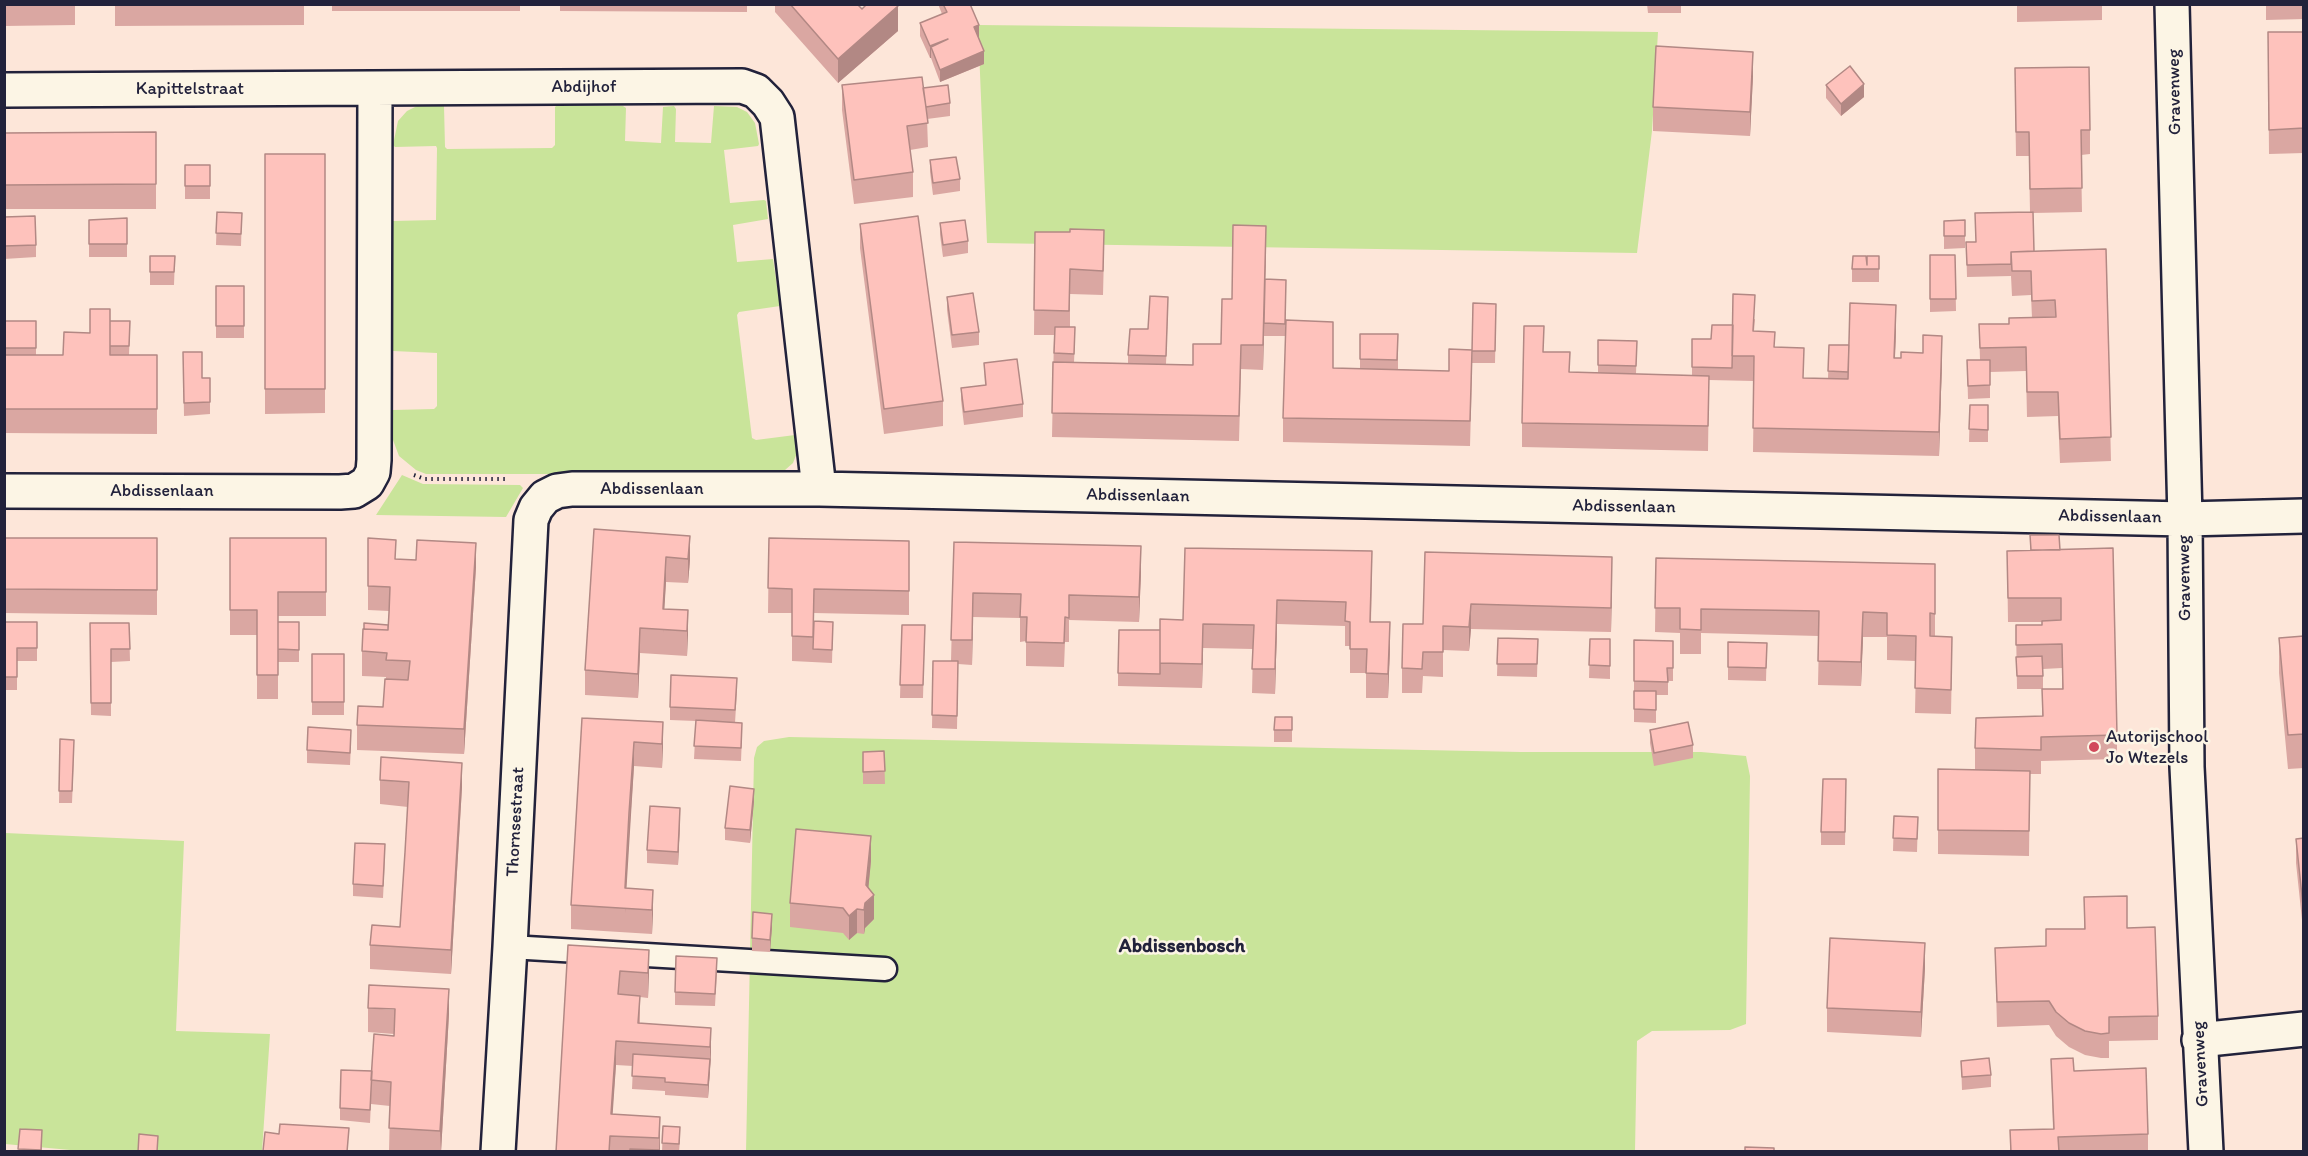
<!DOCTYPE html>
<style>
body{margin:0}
#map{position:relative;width:2308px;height:1156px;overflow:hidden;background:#fde6d9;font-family:Itim,sans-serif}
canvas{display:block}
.frame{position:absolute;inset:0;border:6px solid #22223b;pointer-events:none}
</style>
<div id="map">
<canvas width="2308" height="1156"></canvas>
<div class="frame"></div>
</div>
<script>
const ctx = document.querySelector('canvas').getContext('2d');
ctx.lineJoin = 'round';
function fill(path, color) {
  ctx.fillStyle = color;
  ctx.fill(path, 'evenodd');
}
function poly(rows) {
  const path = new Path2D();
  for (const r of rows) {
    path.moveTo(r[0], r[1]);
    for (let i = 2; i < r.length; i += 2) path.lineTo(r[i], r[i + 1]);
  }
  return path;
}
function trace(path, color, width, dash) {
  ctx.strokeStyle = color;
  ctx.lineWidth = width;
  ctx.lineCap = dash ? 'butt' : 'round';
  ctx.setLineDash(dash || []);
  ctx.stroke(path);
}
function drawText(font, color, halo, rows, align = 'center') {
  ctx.font = font + ' Itim,sans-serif';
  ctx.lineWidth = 5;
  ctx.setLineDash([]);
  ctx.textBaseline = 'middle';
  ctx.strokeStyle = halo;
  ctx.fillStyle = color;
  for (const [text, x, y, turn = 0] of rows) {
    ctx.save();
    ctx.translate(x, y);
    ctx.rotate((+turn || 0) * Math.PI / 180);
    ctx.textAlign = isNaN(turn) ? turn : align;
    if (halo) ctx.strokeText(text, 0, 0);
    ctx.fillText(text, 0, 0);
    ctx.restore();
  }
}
fill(poly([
 [978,25,1658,32,1652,131,1637,253,987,243],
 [421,104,442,104,444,106,445,147,447,149,552,148,555,145,555,107,557,105,623,106,626,108,625,141,661,143,663,107,674,106,676,109,675,142,711,143,714,106,737,107,747,112,755,123,759,144,758,146,724,150,730,203,764,200,766,201,768,219,733,225,737,262,773,259,780,306,739,312,737,315,752,438,756,440,795,435,798,450,793,463,785,470,775,474,426,474,416,470,399,456,393,440,393,410,434,409,437,406,437,353,393,351,393,221,436,220,437,148,436,146,395,147,393,145,398,121,407,111],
 [402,475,423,484,520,485,523,488,506,517,376,515],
 [789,737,1521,752,1701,752,1746,756,1750,776,1746,1024,1730,1030,1652,1031,1637,1041,1635,1151,746,1152,754,758,757,747,764,741],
 [5,833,184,841,176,1031,270,1034,262,1151,92,1152,5,1144]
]), '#c9e49a');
const lane = poly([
 [510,947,885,969]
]);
const street = poly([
 [2172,4,2185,519,2187,767,2206,1152],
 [4,90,742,86,756,91,768,103,777,117,819,489],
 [4,491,340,492,354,491,367,483,373,472,374,460,375,88],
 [2199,1040,2304,1029],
 [498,1152,510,947,531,520,536,508,545,497,557,491,572,489,819,489,2185,519,2304,516]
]);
trace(lane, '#22223b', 27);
trace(street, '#22223b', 38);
trace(poly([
 [414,475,425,479,505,479]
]), '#22223b', 4, [1.5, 4.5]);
trace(lane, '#fcf5e5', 22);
trace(street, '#fcf5e5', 33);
fill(poly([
 [4,4,75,4,75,25,4,26],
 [115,4,304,4,304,25,115,26],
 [332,4,520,4,520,11,332,11],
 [560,4,747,4,747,12,560,11],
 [775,4,857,4,862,9,898,31,838,83,775,12],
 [938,4,970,4,979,38,984,64,940,82,931,58,930,58,920,36,920,23,942,14],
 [1647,4,1681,4,1681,13,1648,13],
 [2017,4,2102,4,2102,20,2017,22],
 [2266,4,2304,4,2304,19,2266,20],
 [2268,32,2304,32,2304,153,2269,154],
 [1753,76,1750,136,1653,131,1653,107],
 [842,85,923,88,950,103,950,116,927,119,928,147,910,150,913,172,913,197,854,204,842,110],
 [1826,85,1864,97,1841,116,1826,98],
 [2015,93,2090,130,2090,154,2081,155,2082,212,2033,213,2034,251,2106,249,2111,461,2060,463,2058,416,2027,417,2026,371,1990,372,1990,398,1968,399,1967,360,1980,360,1979,324,2009,324,2032,318,2031,295,2012,296,2011,276,1967,277,1966,242,1976,242,2030,212,2029,156,2016,156],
 [156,132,156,209,4,209,4,133],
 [265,154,325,154,325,413,265,414],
 [930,160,960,179,960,191,933,195,930,172],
 [185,165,210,165,210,199,185,199],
 [217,212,242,213,241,246,216,245],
 [4,217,36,245,36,257,4,259],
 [127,218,127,257,89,257,89,220],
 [1965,220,1965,248,1944,249,1944,221],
 [940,223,968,241,968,253,943,257,940,235],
 [860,224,943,401,943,426,884,434,860,248],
 [1035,232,1104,255,1103,295,1070,294,1070,327,1075,340,1074,362,1128,363,1128,355,1148,329,1168,309,1166,364,1193,365,1221,344,1232,299,1266,250,1265,279,1286,280,1285,336,1264,336,1264,328,1263,370,1241,369,1239,441,1052,437,1054,335,1034,335],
 [1930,255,1955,255,1956,311,1930,312],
 [150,256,175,256,174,285,150,285],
 [1879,256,1879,282,1852,282,1852,269,1867,265],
 [216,286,244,286,244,338,216,338],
 [947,297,979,332,979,345,952,348,947,310],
 [1473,303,1496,317,1495,363,1472,363],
 [1755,319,1754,331,1775,347,1803,378,1828,378,1829,345,1849,345,1896,329,1895,358,1942,360,1939,456,1753,452,1754,381,1709,380,1708,451,1522,447,1522,423,1544,352,1570,372,1598,373,1598,340,1637,341,1636,374,1692,375,1692,339,1711,339,1733,325],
 [4,321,36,321,36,355,63,355,90,333,110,321,130,321,129,355,157,355,157,434,4,433],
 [1360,334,1398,334,1398,369,1472,374,1470,446,1283,442,1283,418,1360,368],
 [183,352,202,378,210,378,210,414,184,416],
 [984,363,1023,404,1023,417,964,425,961,400,961,388,985,385],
 [1970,405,1988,405,1988,442,1969,442],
 [594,529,690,536,690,560,688,583,666,582,664,609,688,610,687,656,640,653,638,698,585,695,585,670],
 [2030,535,2060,550,2117,735,2117,759,2041,761,2041,774,2030,774,2029,856,1938,854,1938,769,1975,770,1975,748,2042,716,2042,689,2062,689,2062,668,2043,669,2043,689,2017,689,2016,625,2042,625,2042,622,2008,622,2007,551,2030,551],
 [4,538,157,538,157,615,4,613],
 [230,538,326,538,326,616,278,616,278,622,299,622,299,662,278,662,278,699,257,699,257,635,230,635],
 [368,538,396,559,476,567,464,754,357,750,357,725,383,707,386,679,386,677,362,676,362,651,388,625,389,611,368,610],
 [769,538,909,541,909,615,814,613,814,621,833,622,832,663,792,661,792,613,768,613],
 [954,542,1141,571,1139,622,1069,620,1069,642,1065,642,1064,667,1026,666,1026,641,1020,642,1020,618,973,617,972,665,958,664,957,729,932,728,933,661,951,661],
 [1425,552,1612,581,1611,632,1471,629,1469,651,1443,650,1443,677,1423,676,1422,693,1402,693,1402,668,1423,624],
 [1656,558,1935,564,1935,636,1952,661,1951,714,1915,713,1916,661,1887,660,1887,637,1863,637,1861,686,1818,685,1819,636,1701,633,1701,654,1680,654,1680,633,1655,632],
 [1372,576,1371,622,1390,647,1388,698,1366,698,1366,673,1350,673,1350,646,1345,646,1345,626,1277,624,1275,694,1252,693,1253,649,1203,648,1202,688,1118,686,1118,673,1160,630,1183,620],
 [4,622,37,622,37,661,17,661,17,690,4,690],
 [90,623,129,623,130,661,111,662,111,716,91,715],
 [902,625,925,625,923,698,900,698],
 [2304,636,2304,768,2288,769,2279,673,2279,638],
 [1498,638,1538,639,1537,677,1497,676],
 [1590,639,1610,639,1610,679,1589,678],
 [1673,641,1673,681,1668,681,1668,695,1656,695,1656,723,1634,722,1634,681],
 [1728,642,1767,643,1766,681,1728,680],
 [312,654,344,654,344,715,312,715],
 [737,690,735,723,742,736,741,761,694,759,696,721,670,720,670,707],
 [1292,717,1292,742,1274,742,1274,730],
 [582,718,663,722,662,768,634,766,629,838,626,888,653,890,652,934,571,929,571,905],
 [1650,730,1693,745,1693,758,1654,766,1650,743],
 [60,739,74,753,72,803,59,803],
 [351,743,350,765,307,763,307,750],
 [884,751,885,784,863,784,863,752],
 [1846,779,1845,845,1821,845,1821,832],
 [380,780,462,787,451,974,370,969,370,945,400,927,408,807,380,804],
 [754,801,750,843,725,840,725,828],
 [1894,816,1918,817,1917,852,1893,851],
 [680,821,678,865,647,863,647,850],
 [2304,838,2304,939,2296,863,2296,839],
 [385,857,383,898,353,896,353,884],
 [871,861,868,888,874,919,865,928,864,934,857,933,849,940,843,933,790,927,790,903],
 [2084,897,2127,928,2158,1016,2158,1040,2109,1041,2109,1058,2101,1058,2085,1055,2069,1047,2056,1036,2049,1025,1997,1027,1995,948,2046,946,2084,929],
 [772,926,770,952,752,951,752,938],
 [568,945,649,950,648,998,640,997,640,1024,711,1028,711,1052,708,1098,665,1095,665,1091,632,1089,633,1066,616,1065,612,1114,660,1117,660,1152,556,1152],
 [1925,968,1921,1037,1827,1032,1827,1008],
 [717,970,715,1006,675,1005,675,992],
 [368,1008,449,1014,441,1152,389,1152,390,1106,371,1104,371,1101,370,1123,340,1120,340,1108,372,1071,394,1036,394,1034,368,1032],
 [2051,1059,2074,1071,2148,1134,2148,1152,2010,1152,2010,1130,2053,1129],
 [1961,1061,1991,1075,1991,1087,1962,1090],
 [663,1126,680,1140,679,1152,662,1152],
 [20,1129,42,1130,42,1152,18,1152]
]), '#daa7a2');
fill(poly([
 [898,6,898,31,838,83,838,59],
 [979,25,979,38,974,40,974,27],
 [948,39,931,47,931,58,930,58,930,46],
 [984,51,984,64,940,82,940,70],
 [1753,52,1753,76,1750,136,1750,112],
 [1864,84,1864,97,1841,116,1841,104],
 [1266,226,1266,250,1263,370,1263,345],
 [1896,305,1896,329,1894,382,1894,358],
 [1942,336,1942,360,1939,456,1939,432],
 [690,536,690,560,688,583,688,559],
 [476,543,476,567,464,754,464,729],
 [1141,546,1141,571,1139,622,1139,597],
 [666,557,666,582,663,633,663,609],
 [1612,557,1612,581,1611,632,1611,608],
 [973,593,973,617,972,665,972,640],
 [1277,600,1277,624,1275,694,1275,669],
 [1471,604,1471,629,1469,651,1469,627],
 [688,610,688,635,687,656,687,631],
 [1863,612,1863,637,1861,686,1861,662],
 [1390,622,1390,647,1388,698,1388,674],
 [1203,624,1203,648,1202,688,1202,664],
 [640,628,640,653,638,698,638,674],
 [663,722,663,747,662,768,662,744],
 [634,742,634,766,625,913,625,888],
 [462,763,462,787,451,974,451,950],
 [754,789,754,801,750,843,750,830],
 [680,808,680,821,678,865,678,852],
 [871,836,871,861,867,902,874,895,874,919,865,928,864,934,864,910],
 [653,890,653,914,652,934,652,910],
 [857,909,857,933,849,940,849,916],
 [772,914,772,926,770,952,770,940],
 [1925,943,1925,968,1921,1037,1921,1012],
 [649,950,649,974,648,998,648,973],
 [449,989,449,1014,441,1152,440,1131],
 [711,1028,711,1052,710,1071,710,1047],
 [616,1041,616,1065,611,1139,611,1114],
 [710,1059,710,1071,708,1098,708,1085],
 [660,1117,660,1152,659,1152]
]), '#b28884');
const building = poly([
 [790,4,857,4,862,9,867,4,896,4,898,6,838,59,790,4],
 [943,4,970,4,979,25,974,27,984,51,940,70,931,47,948,39,930,46,920,23,947,12,943,4],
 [2268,32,2304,32,2304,128,2269,130,2268,32],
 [1656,46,1753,52,1750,112,1653,107,1656,46],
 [1850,66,1864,84,1841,104,1826,85,1850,66],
 [2089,67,2090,130,2081,130,2082,188,2030,189,2029,132,2016,132,2015,68,2089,67],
 [922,77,928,123,907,126,913,172,854,180,842,85,922,77],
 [948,85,950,103,926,107,923,88,948,85],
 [156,132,156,184,4,185,4,133,156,132],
 [265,154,325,154,325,389,265,389,265,154],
 [956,157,960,179,933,183,930,160,956,157],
 [185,165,210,165,210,186,185,186,185,165],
 [217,212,242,213,241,234,216,233,217,212],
 [2033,212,2034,251,2011,252,2011,264,1967,265,1966,242,1976,242,1975,213,2033,212],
 [35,216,36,245,4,246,4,217,35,216],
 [918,216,943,401,884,409,860,224,918,216],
 [127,218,127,244,89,244,89,220,127,218],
 [965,220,968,241,943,245,940,223,965,220],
 [1965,220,1965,236,1944,236,1944,221,1965,220],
 [1233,225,1266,226,1263,345,1241,345,1239,416,1052,413,1053,362,1193,365,1193,344,1221,344,1222,299,1232,299,1233,225],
 [1070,229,1104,230,1103,271,1070,269,1069,311,1034,310,1035,232,1070,232,1070,229],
 [2106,249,2111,437,2060,439,2058,392,2027,392,2026,347,1980,348,1979,324,2009,324,2009,318,2056,317,2055,300,2032,301,2031,271,2012,271,2011,252,2106,249],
 [1930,255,1955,255,1956,299,1930,299,1930,255],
 [150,256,175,256,174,272,150,272,150,256],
 [1853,256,1866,256,1867,265,1867,256,1879,256,1879,269,1852,269,1853,256],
 [1265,279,1286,280,1285,324,1264,323,1265,279],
 [216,286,244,286,244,326,216,326,216,286],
 [973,293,979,332,952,335,947,297,973,293],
 [1733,294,1755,295,1753,331,1775,332,1774,347,1804,348,1803,378,1848,379,1850,303,1896,305,1894,358,1901,358,1901,352,1923,353,1923,335,1942,336,1939,432,1753,428,1754,356,1732,356,1733,294],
 [1150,296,1168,297,1166,356,1128,355,1130,329,1148,329,1150,296],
 [1473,303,1496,304,1495,351,1472,351,1473,303],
 [90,309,110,309,110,355,157,355,157,409,4,409,4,355,63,355,64,332,90,333,90,309],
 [1286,320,1333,322,1333,368,1449,371,1449,349,1472,350,1470,421,1283,418,1286,320],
 [4,321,36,321,36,348,4,348,4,321],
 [110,321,130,321,129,346,110,346,110,321],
 [1712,325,1733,325,1732,368,1692,367,1692,339,1711,339,1712,325],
 [1524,326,1544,326,1543,352,1570,352,1569,372,1709,376,1708,426,1522,423,1524,326],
 [1055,327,1075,327,1074,354,1054,353,1055,327],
 [1360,334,1398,334,1397,360,1360,359,1360,334],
 [1598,340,1637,341,1636,366,1598,365,1598,340],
 [1829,345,1849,345,1848,372,1828,371,1829,345],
 [183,352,202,352,202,378,210,378,210,402,184,403,183,352],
 [1017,359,1023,404,964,412,961,388,986,385,984,363,1017,359],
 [1967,360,1990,360,1990,385,1968,386,1967,360],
 [1970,405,1988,405,1988,430,1969,429,1970,405],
 [594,529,690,536,688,559,666,557,663,609,688,610,687,631,640,628,638,674,585,670,594,529],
 [2030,535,2059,535,2060,550,2031,550,2030,535],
 [4,538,157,538,157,590,4,589,4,538],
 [230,538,326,538,326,592,278,592,278,675,257,675,257,610,230,610,230,538],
 [368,538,396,540,395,559,416,560,417,540,476,543,464,729,357,725,358,706,383,707,385,679,408,680,410,661,386,660,387,653,362,651,363,629,388,630,389,613,390,587,368,586,368,538],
 [769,538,909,541,909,591,814,589,813,637,792,636,792,589,768,588,769,538],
 [954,542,1141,546,1139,597,1069,595,1069,618,1065,617,1064,643,1026,642,1027,617,1020,617,1021,594,973,593,972,640,951,640,954,542],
 [1185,548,1372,551,1370,622,1390,622,1388,674,1366,673,1367,649,1350,649,1350,622,1345,621,1346,602,1277,600,1275,669,1252,669,1254,625,1203,624,1202,664,1160,663,1160,619,1183,620,1185,548],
 [2113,548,2117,735,2041,737,2041,750,1975,748,1976,718,2043,716,2042,689,2063,689,2062,644,2016,645,2016,625,2042,625,2042,621,2061,620,2061,598,2008,598,2007,551,2113,548],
 [1425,552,1612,557,1611,608,1471,604,1469,627,1443,626,1443,652,1423,652,1422,669,1402,668,1403,624,1423,624,1425,552],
 [1656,558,1935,564,1935,614,1930,613,1930,636,1952,637,1951,690,1915,688,1916,636,1887,635,1887,613,1863,612,1861,662,1818,661,1819,611,1701,609,1701,630,1680,629,1680,608,1655,608,1656,558],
 [814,621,833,622,832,650,813,649,814,621],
 [4,622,37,622,37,648,17,648,17,677,4,677,4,622],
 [278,622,299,622,299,650,278,649,278,622],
 [90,623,129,623,130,649,111,649,111,703,91,703,90,623],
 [364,623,388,625,388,630,364,629,364,623],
 [902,625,925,625,923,685,900,685,902,625],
 [1119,630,1160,630,1160,674,1118,673,1119,630],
 [2304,636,2304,734,2288,735,2279,638,2304,636],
 [1498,638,1538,639,1537,664,1497,664,1498,638],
 [1590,639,1610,639,1610,666,1589,665,1590,639],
 [1634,640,1673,641,1673,668,1667,668,1668,682,1634,681,1634,640],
 [1728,642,1767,643,1766,668,1728,667,1728,642],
 [312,654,344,654,344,702,312,702,312,654],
 [2042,656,2043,676,2017,676,2016,657,2042,656],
 [933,661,958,661,957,716,932,715,933,661],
 [671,675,737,678,735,710,670,707,671,675],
 [1634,691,1656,691,1656,710,1634,709,1634,691],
 [1275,717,1292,717,1292,730,1274,730,1275,717],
 [582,718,663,722,662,744,634,742,629,813,625,888,653,890,652,910,571,905,582,718],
 [696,720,742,723,741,748,694,746,696,720],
 [1688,722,1693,745,1654,753,1650,730,1688,722],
 [308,727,351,730,350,753,307,750,308,727],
 [60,739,74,740,72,791,59,791,60,739],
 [884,751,885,771,863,772,863,752,884,751],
 [381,757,462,763,451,950,370,945,372,925,400,927,405,852,409,782,380,780,381,757],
 [1938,769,2030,771,2029,831,1938,830,1938,769],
 [1823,779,1846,779,1845,832,1821,832,1823,779],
 [730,786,754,789,750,830,725,828,730,786],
 [650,806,680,808,678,852,647,850,650,806],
 [1894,816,1918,817,1917,839,1893,838,1894,816],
 [796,829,871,836,866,885,874,895,865,903,864,910,857,909,849,916,843,908,790,903,796,829],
 [2304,838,2304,915,2296,839,2304,838],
 [355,843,385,844,383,886,353,884,355,843],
 [2127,896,2127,928,2155,927,2158,1016,2109,1017,2109,1033,2101,1034,2085,1031,2069,1023,2056,1012,2049,1001,1997,1002,1995,948,2046,946,2046,929,2085,929,2084,897,2127,896],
 [753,912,772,914,770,940,752,938,753,912],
 [1830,938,1925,943,1921,1012,1827,1008,1830,938],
 [568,945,649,950,648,973,620,971,618,994,640,996,638,1023,711,1028,710,1047,616,1041,611,1114,660,1117,659,1138,610,1136,609,1152,556,1152,568,945],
 [676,956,717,958,715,994,675,992,676,956],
 [369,985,449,989,440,1131,389,1128,391,1082,371,1080,374,1034,394,1036,395,1009,368,1008,369,985],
 [633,1054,710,1059,708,1085,665,1082,665,1078,632,1076,633,1054],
 [1989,1058,1991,1075,1962,1077,1961,1061,1989,1058],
 [2073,1058,2074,1071,2146,1068,2148,1134,2058,1137,2059,1152,2011,1152,2010,1130,2054,1129,2051,1059,2073,1058],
 [341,1070,372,1071,370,1110,340,1108,341,1070],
 [280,1124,349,1128,347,1152,263,1151,265,1132,279,1134,280,1124],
 [663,1126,680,1127,679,1144,662,1143,663,1126],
 [20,1129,42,1130,41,1150,18,1149,20,1129],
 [139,1134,158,1136,157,1152,138,1152,139,1134],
 [1745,1147,1774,1148,1774,1152,1745,1152,1745,1147],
 [630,1149,659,1150,659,1152,630,1152,630,1149]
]);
fill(building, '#fec2bc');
trace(building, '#b28884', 1.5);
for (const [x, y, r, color] of [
 [2094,747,6,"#d1495b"]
]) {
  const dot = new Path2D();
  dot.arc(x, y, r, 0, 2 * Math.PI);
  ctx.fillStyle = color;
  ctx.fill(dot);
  trace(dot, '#fcf5e5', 2);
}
drawText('18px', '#22223b', '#fcf5e5', [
 ["Abdijhof",584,87],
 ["Kapittelstraat",190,89],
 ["Gravenweg",2175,92,-91],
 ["Abdissenlaan",652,489],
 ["Abdissenlaan",162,491],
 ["Abdissenlaan",1138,496,1],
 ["Abdissenlaan",1624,507,1],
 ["Abdissenlaan",2110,517,1],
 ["Gravenweg",2185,578,-91],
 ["Thornsestraat",516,822,-87],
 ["Gravenweg",2201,1064,-93]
]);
drawText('18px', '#22223b', '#fcf5e5', [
 ["Autorijschool",2106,737],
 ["Jo Wtezels",2106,758]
], 'left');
drawText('bold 20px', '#22223b', '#fcf5e5', [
 ["Abdissenbosch",1182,947]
]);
</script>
